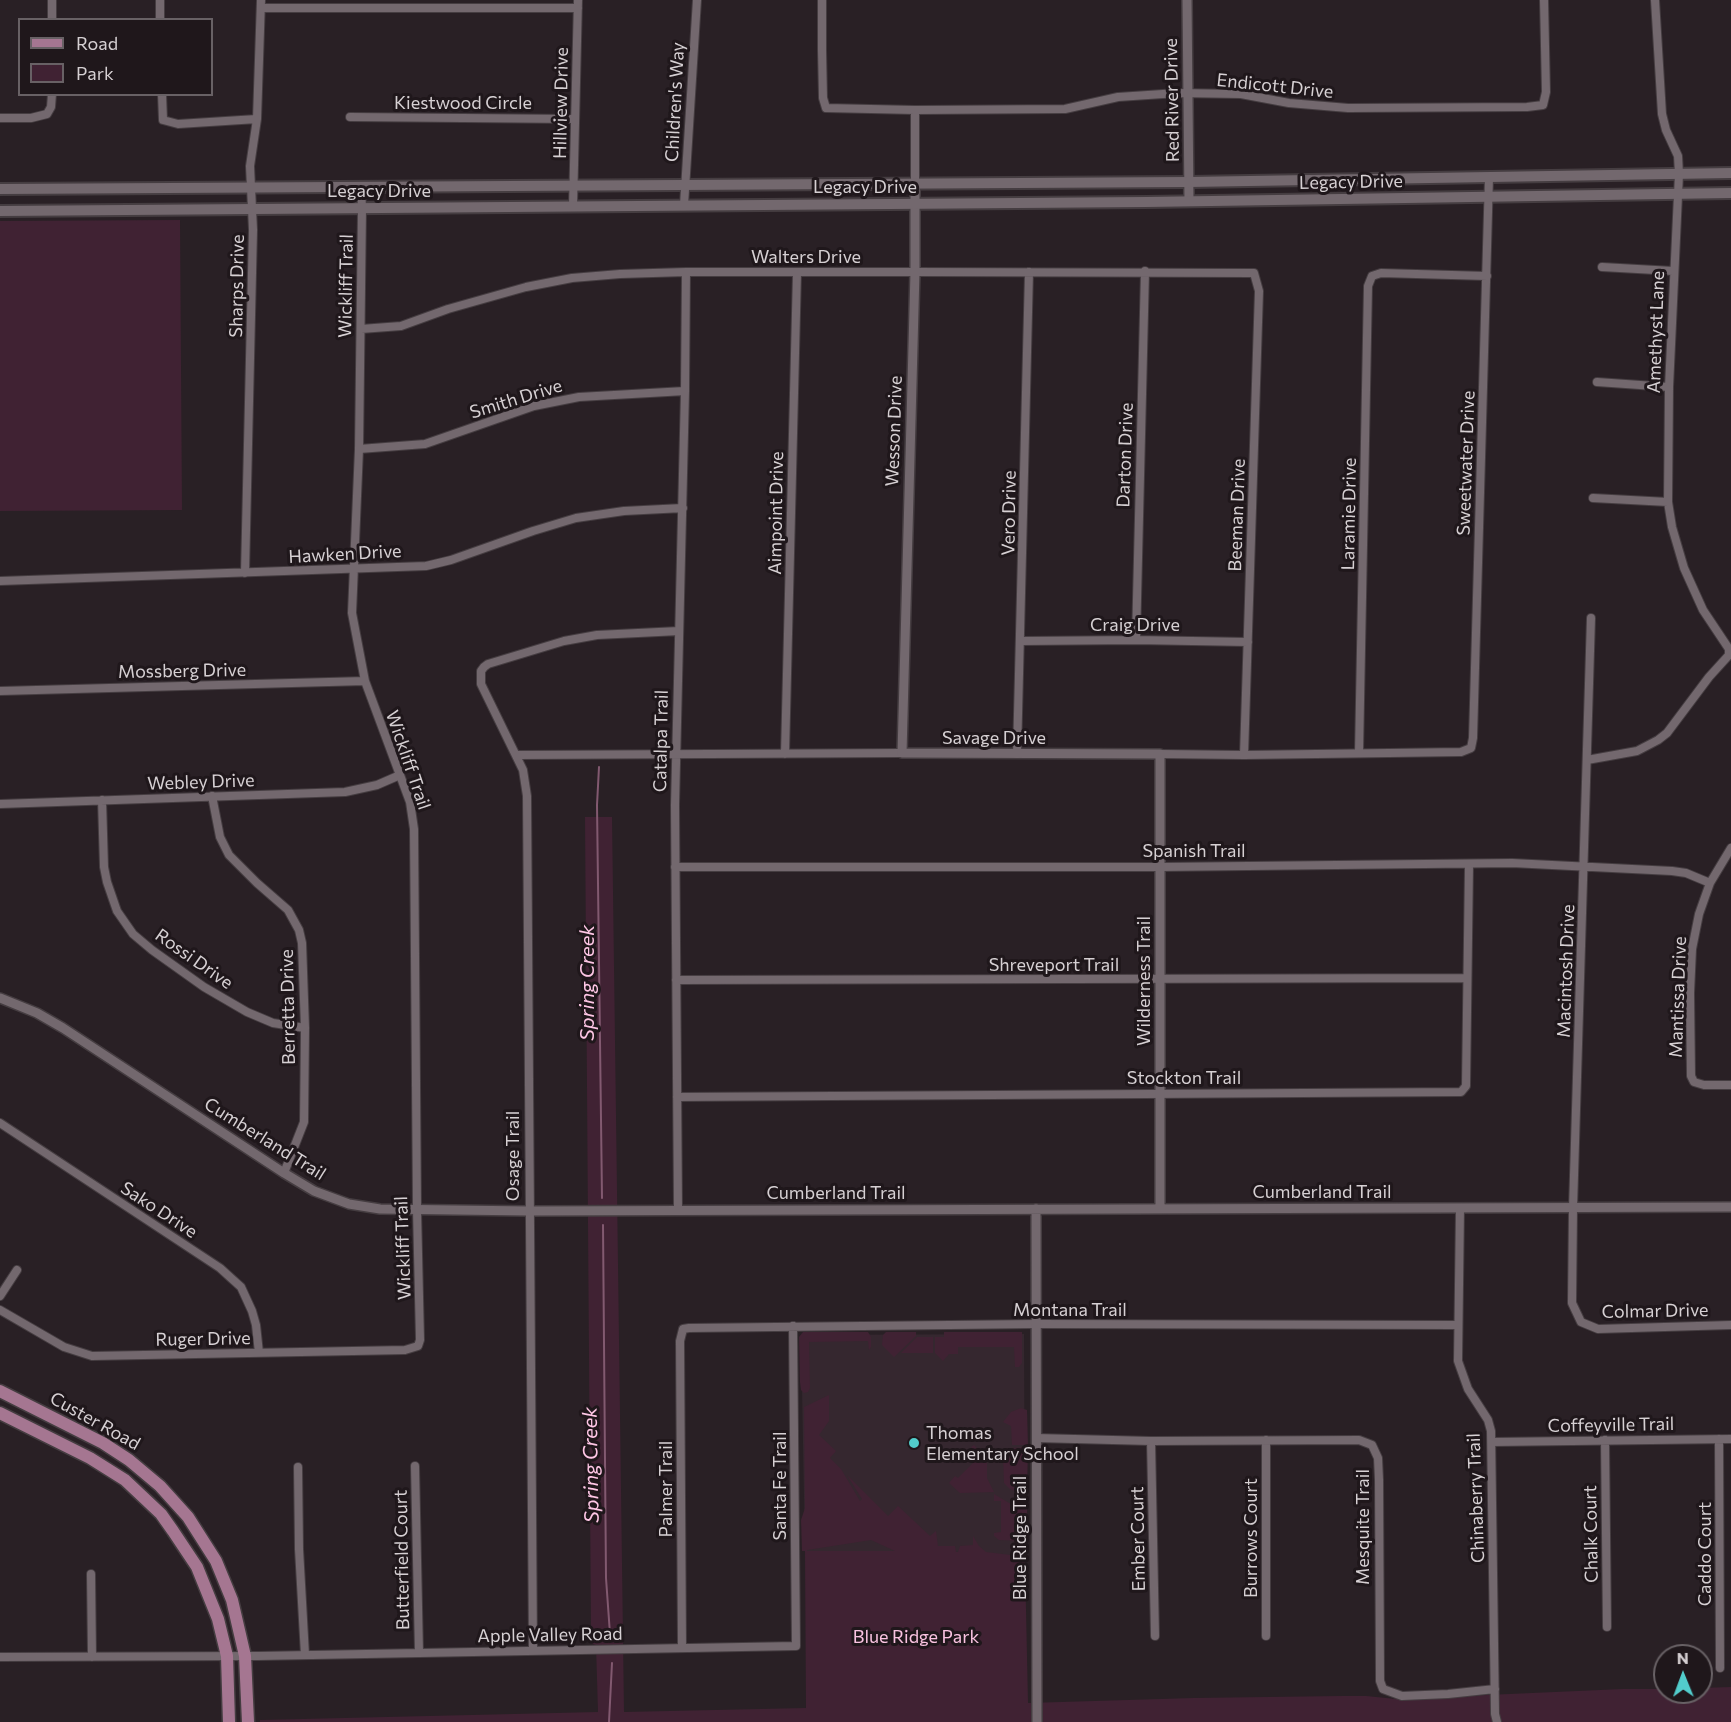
<!DOCTYPE html>
<style>
body{margin:0}
#map{position:relative;width:1731px;height:1722px;overflow:hidden;background:#292025;font-family:Commissioner,sans-serif}
canvas{display:block}
.legend{position:absolute;left:18px;top:18px;width:195px;height:78px;box-sizing:border-box;background:#1f171b;border:2px solid #686165;margin:0;padding:8px 10px;list-style:none;font-size:18px;color:#d6d0d3}
.legend li{display:flex;align-items:center;gap:12px;height:30px}
.legend b{width:30px;border:2px solid #686165}
.north{position:absolute;left:1653px;top:1644px;width:60px;height:60px;box-sizing:border-box;background:#1f171b;border:2px solid #686165;border-radius:50%;rotate:359deg;font-size:16px;font-weight:700;line-height:24px;text-align:center;color:#d6d0d3}
.north::after{content:'';display:block;margin:auto;width:21px;height:27px;background:#52cdcc;clip-path:polygon(50% 0,100% 100%,50% 72%,0 100%)}
</style>
<div id="map">
<canvas width="1731" height="1722"></canvas>
<ul class="legend">
<li><b style="height:8px;background:#a57691"></b>Road</li>
<li><b style="height:16px;background:#402233"></b>Park</li>
</ul>
<div class="north">N</div>
</div>
<script>
const ctx = document.querySelector('canvas').getContext('2d');
ctx.lineJoin = 'round';
function fill(path, color) {
  ctx.fillStyle = color;
  ctx.fill(path, 'evenodd');
}
function poly(rows) {
  const path = new Path2D();
  for (const r of rows) {
    path.moveTo(r[0], r[1]);
    for (let i = 2; i < r.length; i += 2) path.lineTo(r[i], r[i + 1]);
  }
  return path;
}
function trace(path, color, width, dash) {
  ctx.strokeStyle = color;
  ctx.lineWidth = width;
  ctx.lineCap = dash ? 'butt' : 'round';
  ctx.setLineDash(dash || []);
  ctx.stroke(path);
}
function drawText(font, color, halo, rows, align = 'center') {
  ctx.font = font + ' Commissioner,sans-serif';
  ctx.lineWidth = 6;
  ctx.setLineDash([]);
  ctx.textBaseline = 'middle';
  ctx.strokeStyle = halo;
  ctx.fillStyle = color;
  for (const [text, x, y, turn = 0] of rows) {
    ctx.save();
    ctx.translate(x, y);
    ctx.rotate((+turn || 0) * Math.PI / 180);
    ctx.textAlign = isNaN(turn) ? turn : align;
    if (halo) ctx.strokeText(text, 0, 0);
    ctx.fillText(text, 0, 0);
    ctx.restore();
  }
}
fill(poly([
 [1024,1334,1025,1561,967,1552,805,1551,801,1335]
]), '#35272f');
fill(poly([
 [180,220,182,510,0,511,0,221],
 [585,817,612,817,624,1712,806,1708,805,1551,802,1551,801,1520,805,1508,804,1407,829,1395,829,1421,819,1435,836,1451,830,1458,841,1469,860,1501,862,1499,847,1475,888,1516,898,1506,930,1536,936,1531,938,1546,955,1546,956,1552,958,1552,960,1546,973,1545,973,1536,979,1546,986,1552,1027,1557,1025,1563,1028,1703,1194,1698,1342,1696,1366,1696,1396,1699,1623,1689,1665,1689,1665,1692,1701,1692,1701,1688,1731,1687,1731,1722,260,1722,260,1720,598,1712,596,1645,593,1644,591,1641,591,1629],
 [871,1540,895,1551,807,1551,807,1550],
 [803,1332,868,1332,871,1337,871,1347,869,1350,868,1341,809,1342,810,1388,808,1392,804,1393,801,1390,800,1382,799,1337],
 [886,1332,916,1332,916,1336,894,1357,882,1345,883,1335],
 [944,1332,1022,1332,1022,1363,1019,1367,1015,1367,1014,1347,958,1347,958,1354,949,1354,943,1361,935,1353,935,1337,944,1337],
 [917,1337,933,1337,933,1353,901,1353],
 [1021,1408,1027,1410,1028,1445,1012,1445,1011,1426,1003,1422,1011,1412],
 [974,1445,987,1458,987,1478,994,1492,960,1493,949,1483,955,1476,958,1478,980,1456,971,1447],
 [1028,1447,1027,1492,1019,1493,1010,1489,1004,1483,1003,1454,1010,1458,1011,1448],
 [994,1494,1009,1503,1024,1506,1027,1509,1028,1539,1026,1541,999,1540,994,1536,994,1533,1001,1532,1001,1501,994,1501]
]), '#402233');
trace(poly([
 [599,767,597,805,602,1198],
 [603,1225,606,1578,610,1634],
 [609,1722,612,1663]
]), '#825970', 2);
const minor = poly([
 [52,0,52,20],
 [160,0,160,20],
 [822,0,822,50,823,98,826,108,915,110,1065,109,1118,97,1178,93,1241,94,1289,103,1348,108,1527,107,1543,105,1546,92,1544,0],
 [261,8,578,8],
 [162,94,163,120,178,124,257,119],
 [915,110,915,183],
 [350,117,575,119],
 [0,118,31,118,47,114,51,107,52,94],
 [684,205,697,0],
 [573,206,578,0],
 [1602,267,1673,271],
 [361,329,401,326,448,309,526,287,572,278,620,274,686,272,915,272,1254,273,1259,291,1244,755],
 [1597,382,1669,387],
 [359,449,425,444,534,406,579,397,685,391],
 [1593,498,1668,502],
 [245,573,253,230,250,166,257,119,261,0],
 [0,581,426,566,451,560,533,531,576,518,624,511,683,508],
 [1591,618,1573,1208,1572,1303,1581,1322,1598,1329,1731,1325],
 [1136,640,1145,271],
 [1021,641,1136,640,1248,642],
 [0,691,365,681],
 [1359,753,1368,286,1372,276,1381,273,1487,276],
 [785,754,797,273],
 [1017,754,1029,272],
 [1160,754,1244,755,1461,752,1471,748,1473,738,1489,177],
 [517,755,902,753],
 [1587,760,1637,751,1658,740,1667,733,1709,677,1729,655,1729,649,1703,610,1684,568,1672,527,1668,502,1669,387,1679,174,1678,156,1666,130,1662,114,1655,0],
 [212,796,220,837,229,855,257,883,288,910,299,930,302,943,305,1028,304,1122,284,1173],
 [102,800,104,867,107,882,117,911,133,934,152,950,204,987,247,1012,273,1023,305,1028],
 [0,804,345,792,377,785,400,775],
 [1731,848,1710,883,1699,914,1692,949,1690,993,1691,1076,1694,1082,1704,1085,1731,1085],
 [675,867,1160,867,1512,863,1672,871,1686,873,1710,883],
 [676,980,1467,978],
 [677,1097,1461,1092,1466,1086,1469,865],
 [0,1123,220,1268,231,1278,241,1287,252,1311,256,1325,259,1353],
 [1460,1208,1458,1361,1468,1389,1488,1420,1491,1431,1495,1714,1497,1722],
 [678,1211,675,805,685,391,686,272],
 [0,1296,17,1270],
 [0,1310,64,1347,92,1356,405,1350,418,1346,420,1340,417,1210,414,829,410,802,365,681,352,613,359,449,362,208,361,187],
 [1036,1438,1151,1441,1359,1440,1372,1445,1378,1458,1379,1480,1380,1681,1383,1689,1402,1696,1448,1694,1495,1689],
 [1719,1439,1720,1668],
 [1266,1440,1266,1636],
 [1605,1440,1607,1627],
 [1151,1441,1155,1636],
 [1492,1442,1731,1439],
 [415,1466,419,1653],
 [298,1467,299,1549,305,1655],
 [91,1574,92,1657],
 [682,1648,680,1341,683,1329,689,1328,1036,1324,1458,1325],
 [533,1651,527,796,523,770,481,684,481,671,484,667,488,664,564,641,597,635,679,631],
 [0,1657,258,1656,796,1646,793,1326]
]);
const tertiary = poly([
 [1187,0,1189,201],
 [915,183,915,272,902,753,1160,754,1160,1209],
 [0,998,37,1013,63,1028,284,1173,314,1191,349,1204,380,1209,529,1211,1731,1207],
 [1036,1209,1037,1722]
]);
const secondary = poly([
 [0,189,1189,182,1731,173],
 [0,211,1146,202,1731,193]
]);
const primary = poly([
 [0,1391,103,1443,129,1460,160,1486,188,1517,216,1561,232,1600,245,1656,248,1722],
 [0,1413,90,1458,125,1480,161,1514,173,1531,197,1567,218,1619,227,1656,229,1722]
]);
trace(minor, '#453d41', 10);
trace(tertiary, '#453d41', 12);
trace(secondary, '#453d41', 14);
trace(primary, '#453d41', 15);
trace(minor, '#73686e', 8);
trace(tertiary, '#73686e', 9);
trace(secondary, '#73686e', 10);
trace(primary, '#a57691', 12);
for (const [x, y, r, color] of [
 [914,1443,6,"#52cdcc"]
]) {
  const dot = new Path2D();
  dot.arc(x, y, r, 0, 2 * Math.PI);
  ctx.fillStyle = color;
  ctx.fill(dot);
  trace(dot, '#1f171b', 2);
}
drawText('18px', '#d6d0d3', '#1f171b', [
 ["Endicott Drive",1275,86,6],
 ["Red River Drive",1172,100,-91],
 ["Children's Way",675,102,-87],
 ["Kiestwood Circle",463,103],
 ["Hillview Drive",561,103,-89],
 ["Legacy Drive",1351,182,-1],
 ["Legacy Drive",865,187],
 ["Legacy Drive",379,191],
 ["Walters Drive",806,257],
 ["Sharps Drive",237,286,-89],
 ["Wickliff Trail",346,286,-89],
 ["Amethyst Lane",1656,332,-88],
 ["Smith Drive",516,399,-17],
 ["Wesson Drive",894,431,-88],
 ["Darton Drive",1125,455,-88],
 ["Sweetwater Drive",1466,463,-88],
 ["Aimpoint Drive",776,513,-89],
 ["Vero Drive",1009,513,-89],
 ["Laramie Drive",1349,514,-89],
 ["Beeman Drive",1237,515,-88],
 ["Hawken Drive",345,554,-3],
 ["Craig Drive",1135,625],
 ["Mossberg Drive",182,671,-1],
 ["Savage Drive",994,738],
 ["Catalpa Trail",661,741,-89],
 ["Wickliff Trail",408,760,71],
 ["Webley Drive",201,782,-2],
 ["Spanish Trail",1194,851],
 ["Rossi Drive",194,959,35],
 ["Shreveport Trail",1054,965],
 ["Macintosh Drive",1566,971,-88],
 ["Wilderness Trail",1144,981,-90],
 ["Mantissa Drive",1678,997,-88],
 ["Berretta Drive",288,1007,-91],
 ["Stockton Trail",1184,1078],
 ["Cumberland Trail",265,1139,32],
 ["Osage Trail",513,1156,-90],
 ["Cumberland Trail",1322,1192],
 ["Cumberland Trail",836,1193],
 ["Sako Drive",159,1210,33],
 ["Wickliff Trail",403,1248,-92],
 ["Montana Trail",1070,1310],
 ["Colmar Drive",1655,1311,-1],
 ["Ruger Drive",203,1339,-1],
 ["Custer Road",95,1421,29],
 ["Coffeyville Trail",1611,1425,-1],
 ["Santa Fe Trail",780,1486,-90],
 ["Palmer Trail",666,1489,-90],
 ["Chinaberry Trail",1476,1498,-92],
 ["Mesquite Trail",1363,1527,-90],
 ["Chalk Court",1591,1534,-91],
 ["Blue Ridge Trail",1020,1538,-90],
 ["Burrows Court",1251,1538,-90],
 ["Ember Court",1138,1539,-91],
 ["Caddo Court",1705,1554,-90],
 ["Butterfield Court",402,1560,-91],
 ["Apple Valley Road",550,1635,-1]
]);
drawText('18px', '#d6d0d3', '#1f171b', [
 ["Thomas",926,1433],
 ["Elementary School",926,1454]
], 'left');
drawText('18px', '#fac3e1', '#1f171b', [
 ["Blue Ridge Park",916,1637]
]);
drawText('italic 20px', '#fec6e5', '#1f171b', [
 ["Spring Creek",587,983,-90],
 ["Spring Creek",591,1465,-91]
]);
</script>
